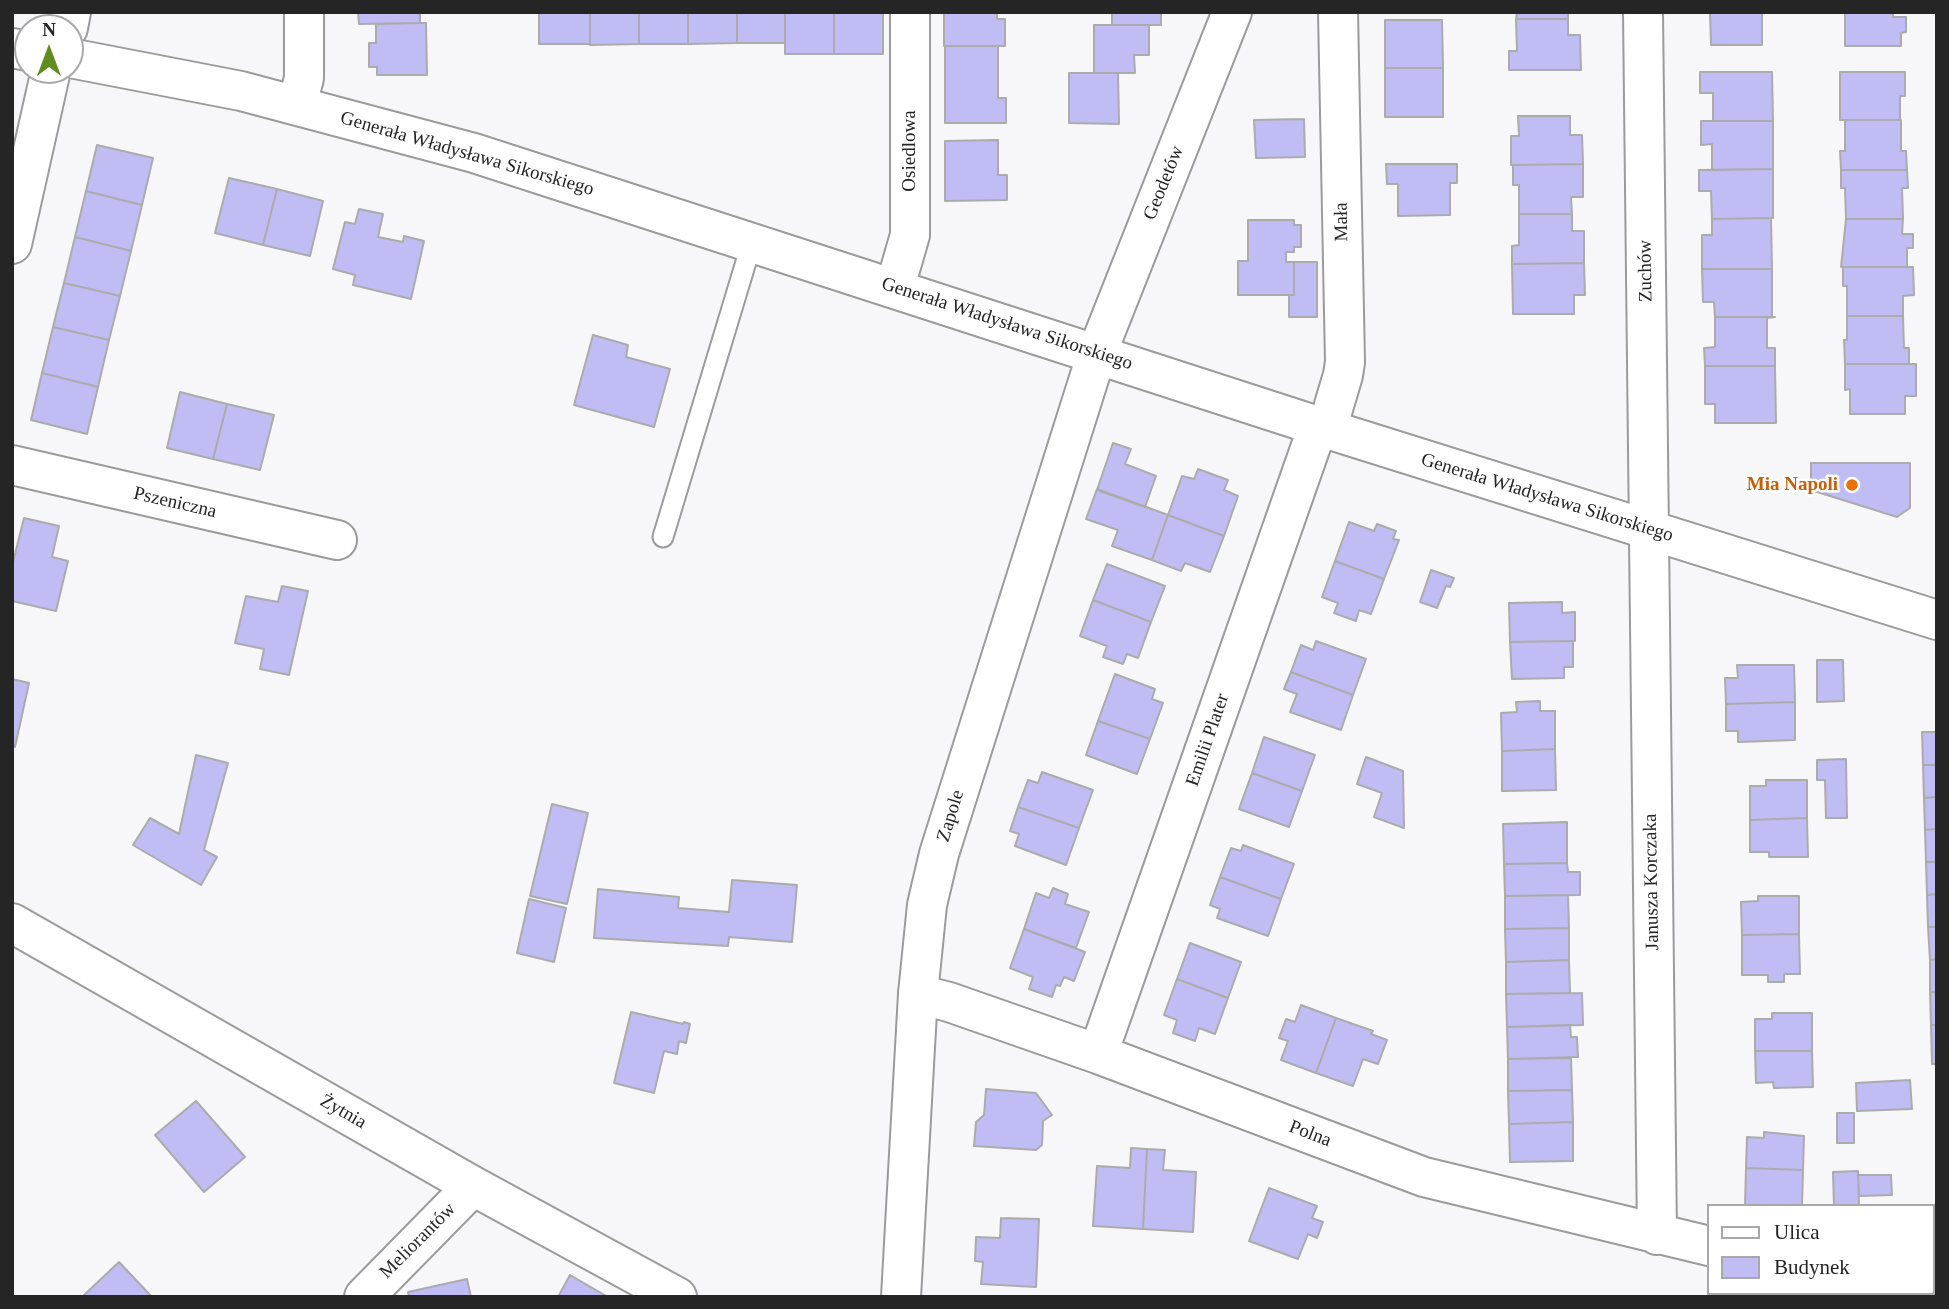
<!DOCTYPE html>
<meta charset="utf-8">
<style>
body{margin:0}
#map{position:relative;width:1949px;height:1309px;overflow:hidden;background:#f7f7f9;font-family:Georgia,serif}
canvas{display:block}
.frame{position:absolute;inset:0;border:14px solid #252525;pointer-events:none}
.legend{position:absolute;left:1707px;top:1204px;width:228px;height:91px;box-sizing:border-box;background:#fff;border:2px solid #a8a8a8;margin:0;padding:9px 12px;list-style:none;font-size:21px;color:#252525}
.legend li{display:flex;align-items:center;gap:14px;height:35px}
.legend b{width:35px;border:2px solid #a8a8a8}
.north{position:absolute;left:14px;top:14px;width:70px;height:70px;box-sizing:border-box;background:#fff;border:2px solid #a8a8a8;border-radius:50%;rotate:0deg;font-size:19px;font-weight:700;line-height:28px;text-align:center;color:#252525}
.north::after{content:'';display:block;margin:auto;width:24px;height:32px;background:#608d20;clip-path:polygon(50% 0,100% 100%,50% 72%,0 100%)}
</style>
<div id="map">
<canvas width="1949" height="1309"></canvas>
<div class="frame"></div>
<ul class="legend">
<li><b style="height:9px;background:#fff"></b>Ulica</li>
<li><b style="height:19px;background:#bfbdf4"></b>Budynek</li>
</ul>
<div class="north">N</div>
</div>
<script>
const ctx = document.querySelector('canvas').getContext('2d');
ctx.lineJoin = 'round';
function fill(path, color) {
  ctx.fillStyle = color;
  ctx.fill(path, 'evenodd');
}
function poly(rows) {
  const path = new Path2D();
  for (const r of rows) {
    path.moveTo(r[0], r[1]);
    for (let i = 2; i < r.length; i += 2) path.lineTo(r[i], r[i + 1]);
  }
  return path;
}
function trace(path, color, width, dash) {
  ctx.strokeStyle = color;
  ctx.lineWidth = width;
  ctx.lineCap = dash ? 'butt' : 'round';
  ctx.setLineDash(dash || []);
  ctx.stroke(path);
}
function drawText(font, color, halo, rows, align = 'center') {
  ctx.font = font + ' Georgia,serif';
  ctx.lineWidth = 5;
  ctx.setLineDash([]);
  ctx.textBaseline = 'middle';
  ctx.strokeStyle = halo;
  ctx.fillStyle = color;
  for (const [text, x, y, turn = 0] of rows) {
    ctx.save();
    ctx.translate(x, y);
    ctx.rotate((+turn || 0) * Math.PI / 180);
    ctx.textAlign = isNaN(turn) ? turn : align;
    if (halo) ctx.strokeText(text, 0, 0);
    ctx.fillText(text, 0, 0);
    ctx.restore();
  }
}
const building = poly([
 [358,12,420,12,420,23,359,24,358,12],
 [539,12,590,12,590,44,539,44,539,12],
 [590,12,639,12,639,44,590,45,590,12],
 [639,12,688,12,688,44,639,44,639,12],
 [688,12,737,12,737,43,688,44,688,12],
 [737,12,785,12,785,43,737,43,737,12],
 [785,12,834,12,834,54,785,54,785,12],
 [834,12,883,12,883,54,834,54,834,12],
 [944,12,997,12,997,19,1005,19,1005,46,944,46,944,12],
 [1112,12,1161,12,1161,25,1112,25,1112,12],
 [1517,12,1568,12,1568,19,1516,19,1517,12],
 [1710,12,1762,12,1762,45,1711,45,1710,12],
 [1845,12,1893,12,1893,17,1906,17,1906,32,1901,33,1901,46,1845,46,1845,12],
 [1516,19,1568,19,1568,35,1580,35,1581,70,1509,70,1509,51,1517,51,1516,19],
 [1385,20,1442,20,1443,68,1385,68,1385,20],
 [420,23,426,23,427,75,377,75,377,67,369,67,369,43,376,43,376,24,420,23],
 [1094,25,1149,25,1149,55,1134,55,1135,73,1094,73,1094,25],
 [945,46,998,46,998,98,1006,98,1006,123,945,123,945,46],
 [1385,68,1443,68,1443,117,1385,117,1385,68],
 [1700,72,1772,72,1773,121,1713,121,1713,93,1700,93,1700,72],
 [1840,72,1905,72,1905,96,1900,96,1900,120,1840,120,1840,72],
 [1069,73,1118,73,1119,124,1069,123,1069,73],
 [1518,116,1570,116,1570,135,1582,135,1583,164,1511,165,1511,136,1519,136,1518,116],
 [1304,119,1305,157,1256,158,1254,120,1304,119],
 [1845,120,1901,120,1901,151,1906,151,1907,170,1841,170,1840,151,1845,151,1845,120],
 [1701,121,1773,121,1773,169,1712,170,1712,144,1701,145,1701,121],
 [998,140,998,175,1007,175,1007,200,945,201,945,141,998,140],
 [97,145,153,158,142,205,86,191,97,145],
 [1386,164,1457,164,1457,183,1450,183,1450,215,1398,216,1398,184,1387,184,1386,164],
 [1583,164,1583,197,1571,197,1572,214,1519,214,1519,185,1513,185,1513,165,1583,164],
 [1773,169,1773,218,1712,219,1711,191,1699,191,1699,170,1773,169],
 [1841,170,1907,170,1908,188,1902,188,1903,219,1846,219,1845,188,1841,188,1841,170],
 [229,178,277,189,263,245,215,233,229,178],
 [277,189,323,201,310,256,263,245,277,189],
 [86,191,142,205,131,251,75,237,86,191],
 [359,209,383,214,378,237,403,242,404,236,424,241,411,299,353,285,355,275,333,269,345,222,355,224,359,209],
 [1519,214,1572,214,1572,231,1584,231,1584,263,1512,264,1512,246,1519,245,1519,214],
 [1771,218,1772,269,1702,269,1702,235,1712,235,1712,219,1771,218],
 [1846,219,1903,219,1902,234,1913,234,1913,248,1907,248,1907,267,1841,267,1846,219],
 [1248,220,1294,220,1294,225,1301,225,1301,247,1294,247,1294,252,1286,252,1286,262,1294,262,1294,295,1238,295,1238,261,1248,261,1248,220],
 [75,237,131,251,120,296,64,283,75,237],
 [1294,262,1317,262,1317,317,1289,317,1289,295,1294,295,1294,262],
 [1584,263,1585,295,1574,295,1574,314,1513,314,1512,264,1584,263],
 [1843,267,1913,267,1914,295,1903,296,1903,316,1847,316,1847,286,1843,286,1843,267],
 [1702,269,1772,269,1772,317,1715,317,1714,302,1703,302,1702,269],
 [64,283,120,296,109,340,53,327,64,283],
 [1847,316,1903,316,1904,348,1909,348,1909,364,1845,364,1844,340,1847,340,1847,316],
 [1715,317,1775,317,1767,318,1767,348,1775,348,1775,366,1705,366,1704,348,1715,347,1715,317],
 [53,327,109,340,98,387,42,373,53,327],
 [593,335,628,345,626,357,670,369,654,427,574,405,593,335],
 [1845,364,1916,364,1916,396,1905,396,1905,414,1850,414,1850,389,1845,390,1845,364],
 [1705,366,1775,366,1776,423,1715,423,1715,404,1705,404,1705,366],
 [42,373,98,387,87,434,31,420,42,373],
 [180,392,227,404,213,459,167,448,180,392],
 [227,404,274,415,260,470,213,459,227,404],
 [1113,443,1131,449,1125,464,1156,476,1145,507,1097,490,1113,443],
 [1811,463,1910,463,1910,508,1897,517,1811,490,1811,463],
 [1198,469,1228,480,1224,490,1238,496,1224,536,1168,515,1182,476,1194,479,1198,469],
 [1097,489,1168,515,1152,560,1112,546,1118,530,1086,519,1097,489],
 [1168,515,1224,536,1210,572,1185,563,1181,571,1152,560,1168,515],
 [24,518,59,526,52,557,68,561,56,611,12,601,12,566,24,518],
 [1349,522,1374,531,1377,524,1396,531,1393,539,1399,540,1384,579,1335,561,1349,522],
 [1335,561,1384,579,1371,614,1359,610,1356,621,1334,613,1338,603,1322,597,1335,561],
 [1107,564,1165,586,1151,622,1093,600,1107,564],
 [1431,570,1454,578,1450,587,1446,586,1437,608,1420,602,1431,570],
 [282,586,308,591,289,675,260,669,264,649,235,643,246,596,278,602,282,586],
 [1093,600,1151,622,1138,658,1127,654,1123,664,1103,657,1107,646,1080,636,1093,600],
 [1562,602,1562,613,1575,612,1575,641,1510,642,1509,603,1562,602],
 [1316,641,1366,659,1353,695,1291,672,1301,645,1313,650,1316,641],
 [1573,641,1573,667,1564,667,1564,678,1512,679,1510,642,1573,641],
 [1817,660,1843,660,1844,701,1817,702,1817,660],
 [1737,665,1794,665,1795,702,1726,704,1725,678,1738,678,1737,665],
 [1291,672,1353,695,1341,730,1290,712,1297,694,1284,689,1291,672],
 [1115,674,1155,689,1152,699,1163,703,1150,739,1098,721,1115,674],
 [12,679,29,683,15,747,12,746,12,679],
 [1540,701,1540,711,1555,711,1555,749,1502,751,1501,713,1517,712,1516,702,1540,701],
 [1795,702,1795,740,1738,742,1738,731,1726,731,1726,704,1795,702],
 [1098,721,1150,739,1137,774,1086,755,1098,721],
 [1922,732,1937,732,1937,765,1923,765,1922,732],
 [1264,737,1315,755,1302,791,1252,773,1264,737],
 [1555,749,1556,790,1502,791,1502,751,1555,749],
 [196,755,228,763,204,850,217,857,201,885,133,845,150,818,179,834,196,755],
 [1366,757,1403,771,1404,828,1374,817,1382,793,1357,784,1366,757],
 [1846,759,1847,818,1826,818,1825,780,1817,780,1817,760,1846,759],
 [1923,765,1937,765,1937,797,1924,798,1923,765],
 [1042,772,1093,790,1079,828,1018,807,1028,780,1038,783,1042,772],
 [1252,773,1302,791,1289,827,1239,809,1252,773],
 [1766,780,1807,780,1807,818,1750,820,1750,786,1766,786,1766,780],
 [1937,797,1937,829,1925,830,1924,798,1937,797],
 [552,804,588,813,567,904,530,896,552,804],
 [1018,807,1079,828,1066,865,1015,846,1019,834,1010,831,1018,807],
 [1807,818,1808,857,1769,857,1769,852,1750,852,1750,820,1807,818],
 [1567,822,1567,863,1504,864,1503,824,1567,822],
 [1937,829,1937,862,1926,862,1925,830,1937,829],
 [1243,845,1294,864,1281,899,1220,877,1231,848,1241,851,1243,845],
 [1926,862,1937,862,1937,894,1927,895,1926,862],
 [1567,863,1568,872,1580,872,1580,895,1505,896,1504,864,1567,863],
 [1220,877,1281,899,1268,936,1217,918,1220,909,1210,905,1220,877],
 [732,880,797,885,792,942,729,937,728,946,594,938,598,889,679,897,678,908,729,912,732,880],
 [1053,888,1068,894,1065,904,1089,912,1076,948,1024,929,1036,893,1049,898,1053,888],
 [1937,894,1937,927,1928,927,1927,895,1937,894],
 [1568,895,1569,928,1505,929,1505,896,1568,895],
 [1758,896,1799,896,1799,934,1742,935,1741,902,1758,901,1758,896],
 [529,899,566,908,554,962,517,953,529,899],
 [1928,927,1937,927,1937,959,1930,960,1928,927],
 [1569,928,1569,960,1506,962,1505,929,1569,928],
 [1024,929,1085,952,1074,981,1064,977,1060,986,1056,985,1052,997,1029,989,1033,977,1010,968,1024,929],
 [1799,934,1800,974,1784,974,1784,982,1768,982,1768,975,1742,975,1742,935,1799,934],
 [1190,943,1241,962,1228,998,1177,979,1190,943],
 [1937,959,1937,992,1930,992,1930,960,1937,959],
 [1569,960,1570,993,1506,994,1506,962,1569,960],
 [1177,979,1228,998,1215,1034,1199,1028,1195,1041,1173,1033,1177,1020,1164,1015,1177,979],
 [1930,992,1937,992,1937,1025,1931,1025,1930,992],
 [1582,993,1583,1025,1507,1027,1506,994,1582,993],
 [1301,1005,1336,1018,1316,1073,1281,1060,1288,1041,1279,1038,1286,1019,1295,1022,1301,1005],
 [631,1012,683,1024,684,1022,690,1024,686,1043,679,1041,677,1054,664,1051,654,1093,614,1083,631,1012],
 [1772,1013,1812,1013,1812,1051,1755,1051,1755,1019,1772,1019,1772,1013],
 [1336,1018,1373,1031,1371,1034,1387,1040,1378,1064,1363,1059,1353,1086,1316,1073,1336,1018],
 [1570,1025,1571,1037,1577,1037,1578,1057,1508,1059,1507,1027,1570,1025],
 [1931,1025,1937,1025,1937,1064,1932,1064,1931,1025],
 [1755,1051,1812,1051,1813,1087,1774,1088,1773,1082,1756,1083,1755,1051],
 [1571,1058,1572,1090,1508,1091,1508,1059,1571,1058],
 [1910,1080,1912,1109,1857,1111,1856,1083,1910,1080],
 [986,1089,1036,1093,1052,1115,1043,1121,1042,1145,1036,1150,974,1146,976,1122,984,1115,986,1089],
 [1572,1090,1573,1122,1509,1124,1508,1091,1572,1090],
 [196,1101,245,1157,204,1192,155,1135,196,1101],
 [1837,1113,1854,1113,1854,1143,1837,1143,1837,1113],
 [1573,1122,1573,1161,1510,1162,1509,1124,1573,1122],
 [1764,1132,1804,1136,1803,1170,1746,1168,1747,1137,1764,1138,1764,1132],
 [1131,1148,1147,1149,1143,1229,1093,1226,1097,1166,1130,1168,1131,1148],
 [1147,1149,1165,1150,1163,1170,1196,1172,1193,1232,1143,1229,1147,1149],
 [1746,1168,1803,1170,1802,1206,1745,1206,1746,1168],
 [1858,1171,1859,1206,1834,1206,1833,1172,1858,1171],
 [1858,1175,1891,1175,1892,1195,1859,1196,1858,1175],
 [1269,1188,1317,1206,1312,1218,1323,1222,1317,1238,1308,1234,1298,1259,1249,1241,1269,1188],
 [1001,1218,1039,1219,1036,1287,981,1284,983,1262,975,1261,976,1237,1000,1238,1001,1218],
 [119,1262,152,1297,82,1297,119,1262],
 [570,1275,608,1297,558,1297,570,1275],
 [467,1279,471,1297,409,1297,408,1292,467,1279]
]);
fill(building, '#bfbdf4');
trace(building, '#ababac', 2);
const lane = poly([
 [663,537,752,242]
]);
const street = poly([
 [1643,12,1657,1235],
 [68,28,71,12],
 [297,105,304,78,304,12],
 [12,244,51,70],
 [895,287,910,235,910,12],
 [1327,429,1343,375,1345,362,1338,12],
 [12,465,337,540],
 [12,923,473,1186,677,1297],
 [918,994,949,1002,1098,1054,1424,1177,1709,1246],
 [1098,1054,1318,426],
 [1932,1293,1937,1294],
 [364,1297,473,1186]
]);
const secondary = poly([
 [12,48,28,51],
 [70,58,241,91,474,153,1327,429,1937,620],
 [901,1297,918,994,927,905,939,854,1097,353,1232,12]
]);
trace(lane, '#9b9b9c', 23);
trace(street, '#9b9b9c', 42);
trace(secondary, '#9b9b9c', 42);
trace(lane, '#fff', 19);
trace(street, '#fff', 38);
trace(secondary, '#fff', 38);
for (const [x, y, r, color] of [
 [1852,485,7,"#e8710a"]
]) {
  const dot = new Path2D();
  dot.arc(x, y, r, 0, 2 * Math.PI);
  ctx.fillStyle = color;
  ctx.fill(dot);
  trace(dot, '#fff', 2.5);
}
drawText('19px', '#252525', '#fff', [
 ["Osiedlowa",910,151,-90],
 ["Generała Władysława Sikorskiego",467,154,16],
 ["Geodetów",1164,183,-68],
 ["Mała",1342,222,-91],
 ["Zuchów",1646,271,-91],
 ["Generała Władysława Sikorskiego",1007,324,18],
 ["Generała Władysława Sikorskiego",1547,498,17],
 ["Pszeniczna",175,503,13],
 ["Emilii Plater",1208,740,-71],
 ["Zapole",951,816,-73],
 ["Janusza Korczaka",1652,882,-91],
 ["Żytnia",343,1112,30],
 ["Polna",1310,1134,21],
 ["Meliorantów",418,1241,-45]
]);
drawText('bold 19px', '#c56008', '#fff', [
 ["Mia Napoli",1838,485]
], 'right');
</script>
